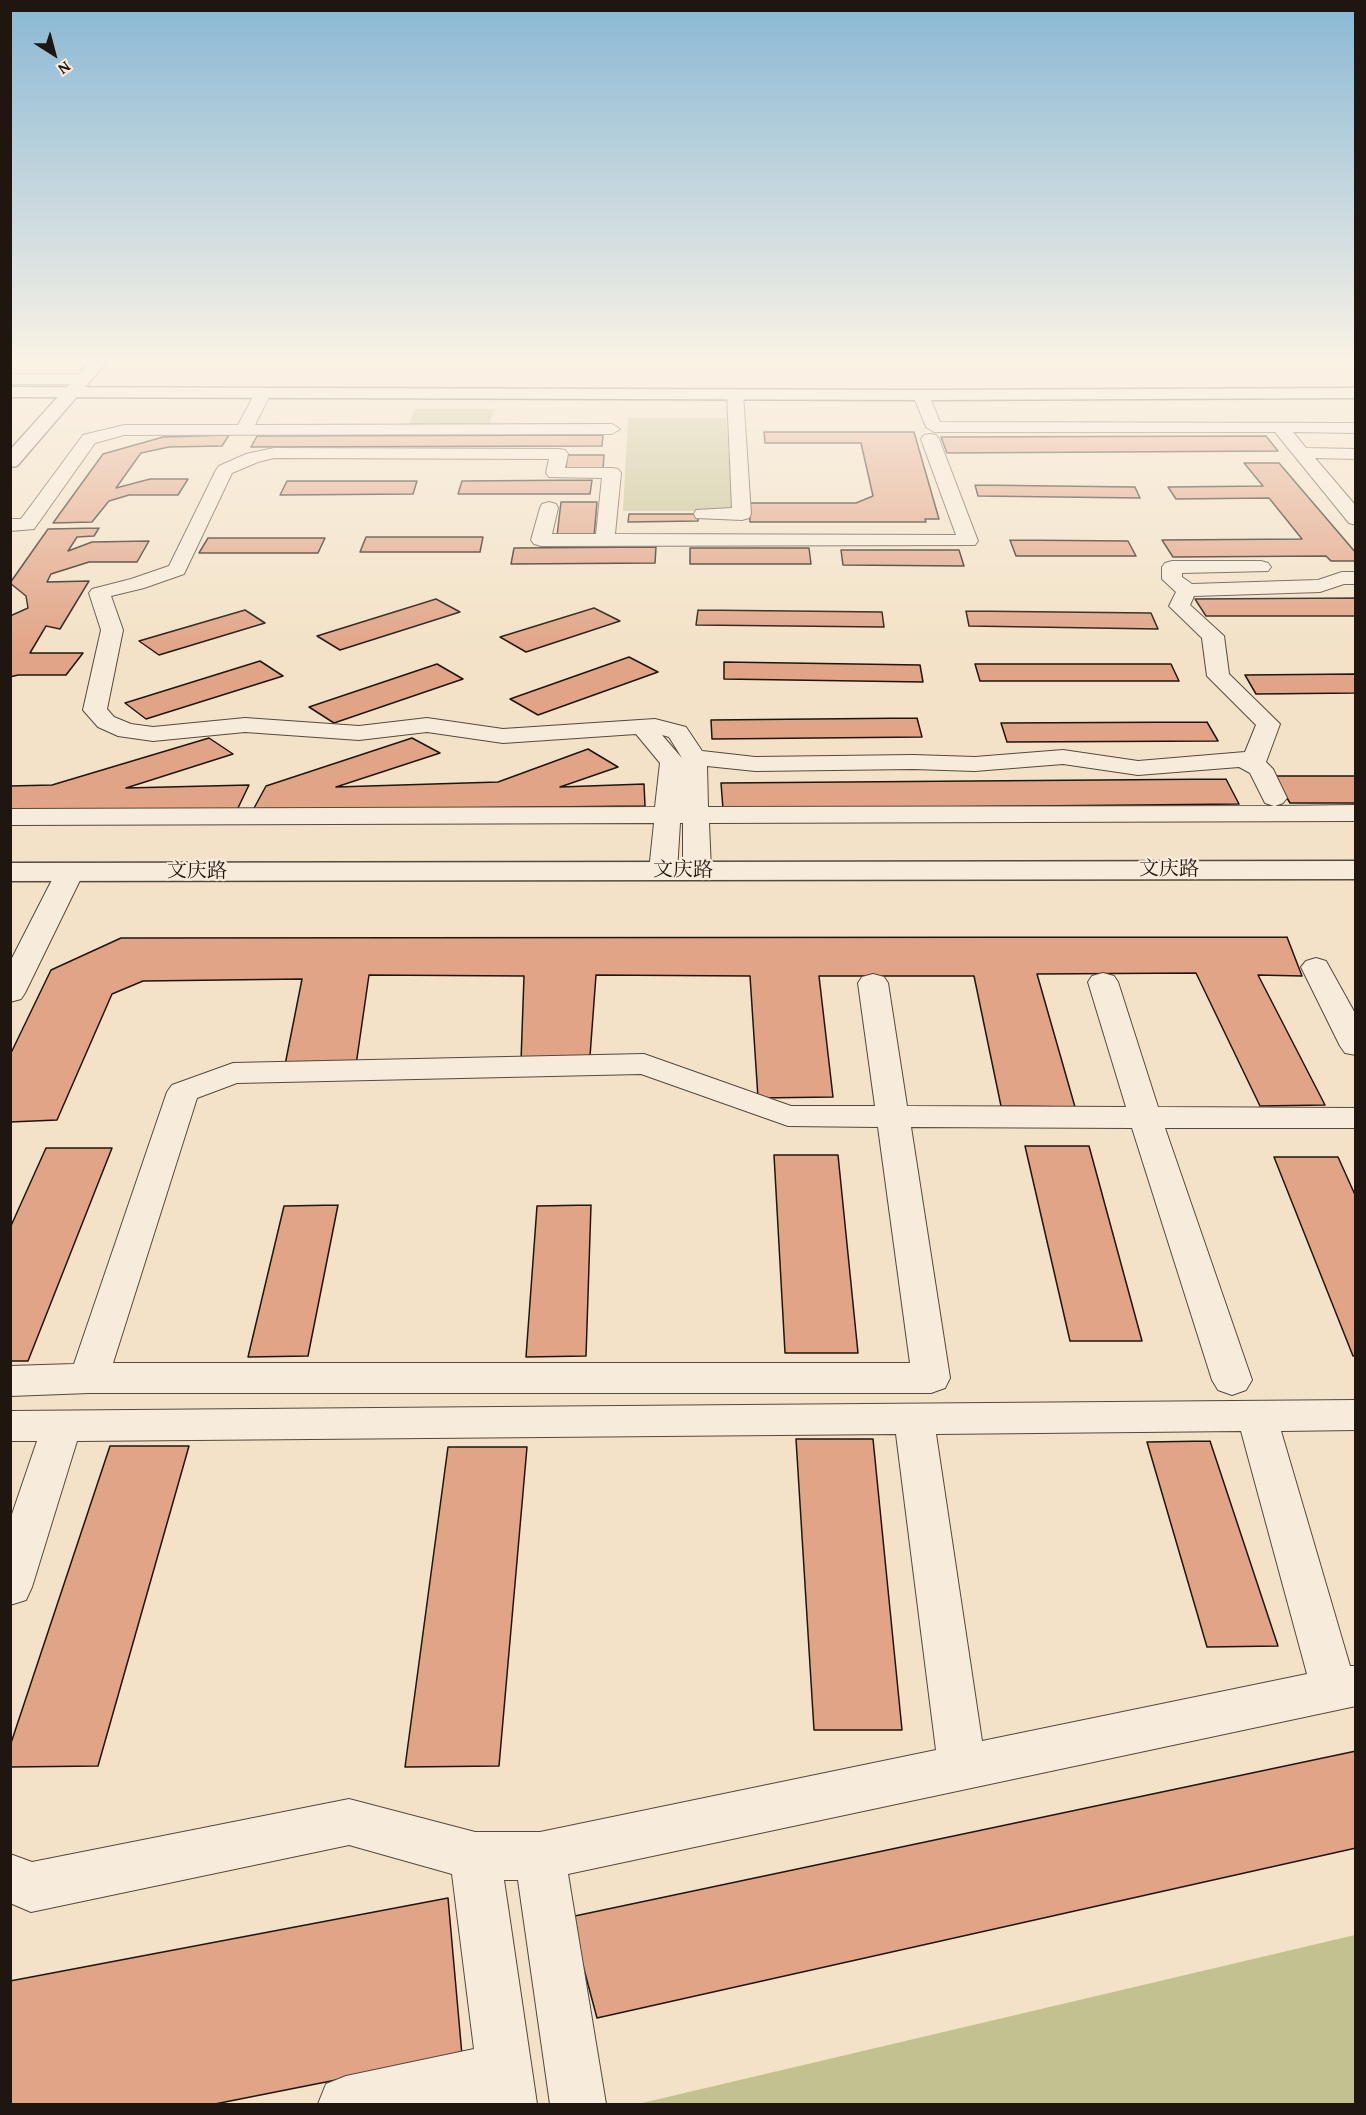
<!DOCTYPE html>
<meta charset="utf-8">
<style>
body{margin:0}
#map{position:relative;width:1366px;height:2115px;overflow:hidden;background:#f3e2c7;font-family:"Gentium Book Plus",serif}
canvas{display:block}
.frame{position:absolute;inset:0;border:12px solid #1f160f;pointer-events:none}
.north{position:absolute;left:24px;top:24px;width:60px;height:60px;-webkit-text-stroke:4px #f7ecdb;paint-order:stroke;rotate:144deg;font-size:16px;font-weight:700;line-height:24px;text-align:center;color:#1f160f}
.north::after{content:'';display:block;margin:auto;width:21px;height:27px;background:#1f160f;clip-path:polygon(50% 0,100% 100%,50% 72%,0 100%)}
</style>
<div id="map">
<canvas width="1366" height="2115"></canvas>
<div class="frame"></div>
<div class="north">N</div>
</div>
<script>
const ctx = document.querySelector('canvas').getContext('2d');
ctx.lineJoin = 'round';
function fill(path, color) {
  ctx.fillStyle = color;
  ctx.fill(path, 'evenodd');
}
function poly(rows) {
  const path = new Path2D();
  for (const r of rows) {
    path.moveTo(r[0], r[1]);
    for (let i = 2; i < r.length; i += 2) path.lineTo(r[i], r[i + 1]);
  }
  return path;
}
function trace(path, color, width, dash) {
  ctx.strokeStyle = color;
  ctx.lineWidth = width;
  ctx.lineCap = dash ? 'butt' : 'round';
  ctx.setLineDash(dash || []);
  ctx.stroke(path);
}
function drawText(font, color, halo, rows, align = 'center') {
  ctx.font = font + ' "Gentium Book Plus","Noto Serif SC",serif';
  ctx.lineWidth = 4.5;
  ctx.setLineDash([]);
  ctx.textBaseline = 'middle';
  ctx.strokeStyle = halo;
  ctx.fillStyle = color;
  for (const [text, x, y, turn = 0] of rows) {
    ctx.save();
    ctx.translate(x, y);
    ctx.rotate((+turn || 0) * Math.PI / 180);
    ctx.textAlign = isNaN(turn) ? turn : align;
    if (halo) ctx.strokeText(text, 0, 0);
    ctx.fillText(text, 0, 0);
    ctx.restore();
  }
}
fill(poly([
 [415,409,494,409,490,424,409,424],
 [628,418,726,418,733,511,623,511],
 [1355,1935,1355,2104,638,2104]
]), '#c3c190');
const building = poly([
 [764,432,914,432,939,519,925,519,926,522,750,522,749,503,856,503,873,496,861,443,765,443,764,432],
 [229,435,222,446,169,447,141,453,116,488,150,479,188,479,178,495,129,495,109,501,92,522,53,523,103,454,163,437,229,435],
 [603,435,602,446,251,447,257,436,603,435],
 [1266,436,1278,451,947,453,941,437,1266,436],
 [567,455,604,455,603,470,566,471,567,455],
 [1244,463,1279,463,1356,553,1356,561,1331,561,1326,556,1173,557,1162,540,1302,539,1269,498,1176,499,1168,487,1263,486,1244,463],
 [592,480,590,494,458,494,462,481,592,480],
 [287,481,417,481,413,494,280,495,287,481],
 [975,485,1135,487,1140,498,978,496,975,485],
 [561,502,597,502,594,536,557,536,561,502],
 [629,514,698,514,698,521,628,522,629,514],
 [99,528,94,536,77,537,68,551,92,542,149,541,137,562,89,562,51,574,47,582,89,581,60,629,46,626,30,653,83,653,66,675,18,675,10,677,10,616,28,608,26,596,10,583,48,529,99,528],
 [366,537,483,537,480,552,360,552,366,537],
 [208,538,325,538,318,553,199,553,208,538],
 [1010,540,1128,541,1136,556,1016,556,1010,540],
 [656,547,655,563,511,564,514,548,656,547],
 [690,548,809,548,811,564,690,564,690,548],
 [841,550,959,550,964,566,843,565,841,550],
 [1356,598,1356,616,1206,616,1195,599,1356,598],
 [436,599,460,612,340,650,317,636,436,599],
 [594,608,620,621,526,652,500,637,594,608],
 [245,610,265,623,159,655,139,641,245,610],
 [698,610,882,612,884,627,696,625,698,610],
 [966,611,1151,613,1158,629,969,626,966,611],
 [629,657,658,672,538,715,510,699,629,657],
 [260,661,283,676,146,719,125,703,260,661],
 [724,662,920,665,923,682,724,679,724,662],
 [437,664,463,679,334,723,309,707,437,664],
 [975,664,1171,664,1179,681,980,681,975,664],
 [1356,674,1356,693,1256,694,1245,675,1356,674],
 [917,718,922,737,712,739,711,720,917,718],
 [1207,722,1218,741,1007,742,1001,723,1207,722],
 [209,738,233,754,126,788,249,785,237,810,10,811,10,786,52,785,209,738],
 [412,738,440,753,336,787,498,782,588,749,618,767,560,787,644,784,645,806,253,810,266,786,412,738],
 [1274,776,1356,776,1356,803,1290,803,1274,776],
 [1226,779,1239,804,723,809,721,783,1226,779],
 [1287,937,1302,976,1258,975,1325,1105,1260,1106,1196,973,1037,974,1075,1107,1001,1106,974,976,819,976,833,1097,758,1098,750,976,596,975,590,1056,521,1061,524,976,369,975,356,1065,285,1065,302,979,143,981,112,994,57,1120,10,1122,10,1055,51,970,121,938,1287,937],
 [1025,1146,1089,1146,1142,1341,1070,1341,1025,1146],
 [46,1148,112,1148,28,1361,10,1361,10,1228,46,1148],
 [774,1155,838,1155,858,1353,785,1353,774,1155],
 [1274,1157,1338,1157,1356,1197,1356,1356,1353,1356,1274,1157],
 [338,1205,308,1356,248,1357,284,1206,338,1205],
 [591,1205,586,1356,526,1357,537,1206,591,1205],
 [796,1439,873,1439,902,1730,814,1730,796,1439],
 [1210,1441,1278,1646,1207,1647,1147,1442,1210,1441],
 [110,1446,189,1446,98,1766,10,1767,10,1746,110,1446],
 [448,1447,527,1447,499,1766,405,1767,448,1447],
 [1356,1751,1356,1848,597,2018,570,1917,1356,1751],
 [448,1898,462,2055,215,2104,10,2104,10,1981,448,1898]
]);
fill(building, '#e1a486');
trace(building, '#1f160f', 1.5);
const minor = poly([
 [10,374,84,374,92,379,84,384,10,384,10,374],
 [263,388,271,393,255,425,612,424,620,429,612,434,124,435,95,443,34,529,10,531,10,519,21,519,83,435,124,425,238,425,255,393,263,388],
 [735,389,743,394,751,514,749,518,742,520,696,518,694,514,696,510,732,508,727,394,735,389],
 [921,390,929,395,940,422,1356,423,1356,433,1293,432,1306,448,1356,449,1356,459,1315,458,1356,506,1356,525,1349,523,1275,432,934,432,926,427,913,395,921,390],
 [930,434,936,435,939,439,978,541,975,545,541,546,534,544,531,540,540,508,542,504,549,502,556,504,558,508,552,534,596,534,602,478,549,477,546,473,549,459,274,458,258,462,232,473,184,574,144,588,111,596,123,630,107,709,114,717,131,724,153,727,245,718,359,726,427,718,503,729,655,719,686,727,702,751,755,757,913,755,975,757,1063,750,1138,761,1245,752,1256,725,1207,676,1202,638,1169,606,1176,592,1162,579,1162,567,1165,563,1172,561,1261,561,1268,563,1271,567,1268,571,1182,573,1182,577,1192,584,1318,580,1342,572,1356,572,1356,584,1344,584,1320,592,1194,596,1190,605,1224,636,1229,674,1280,724,1266,762,1273,769,1287,798,1283,803,1275,806,1356,805,1356,821,709,823,711,871,707,877,697,879,687,877,683,871,683,823,680,823,677,871,673,877,663,879,653,877,649,871,654,823,10,825,10,809,655,807,660,763,636,734,503,743,427,732,359,740,245,732,153,741,118,736,98,727,83,710,101,630,89,593,92,589,131,579,169,566,216,470,219,466,246,454,274,448,559,449,565,450,568,454,565,468,612,468,618,469,621,473,615,534,956,535,921,439,924,435,930,434],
 [662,735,669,737,682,758,681,757,662,735],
 [1063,764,1138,775,1239,767,1250,773,1265,803,1274,806,708,807,707,766,755,771,913,769,975,771,1063,764],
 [70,864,80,866,84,872,25,993,21,999,10,1002,10,962,56,872,60,866,70,864],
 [1316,958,1326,961,1356,1015,1356,1055,1345,1053,1340,1046,1301,967,1306,961,1316,958],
 [1103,973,1114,976,1118,982,1158,1107,1356,1108,1356,1128,1165,1128,1252,1380,1246,1390,1232,1395,1218,1390,1212,1380,1132,1128,911,1127,950,1378,945,1388,931,1393,89,1393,10,1396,10,1366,74,1364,167,1092,172,1085,233,1063,644,1054,791,1106,875,1106,858,983,862,977,873,974,884,977,888,983,907,1106,1126,1107,1088,982,1092,976,1103,973],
 [641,1074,788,1126,878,1127,910,1363,113,1363,197,1098,237,1083,641,1074],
 [1356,1400,1356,1430,1281,1431,1350,1666,1356,1666,1356,1706,568,1874,606,2104,550,2104,518,1880,504,1880,537,2104,318,2104,326,2084,346,2076,474,2049,452,1874,349,1845,31,1912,10,1903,10,1854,32,1862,349,1799,475,1832,540,1832,936,1750,896,1434,77,1441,32,1587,26,1600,10,1605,10,1520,37,1441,10,1441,10,1411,1356,1400],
 [1241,1431,1307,1674,982,1741,936,1434,1241,1431]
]);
const tertiary = poly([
 [94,357,111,357,17,466,10,467,10,450,94,357],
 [1356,861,1356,879,10,881,10,863,1356,861]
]);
const secondary = poly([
 [10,387,929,390,1356,388,1356,398,929,400,10,397,10,387]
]);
trace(minor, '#54493d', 2);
trace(tertiary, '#54493d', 3);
trace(secondary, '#1f160f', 3);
fill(minor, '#f7ecdb');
fill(tertiary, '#f7ecdb');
fill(secondary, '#f7ecdb');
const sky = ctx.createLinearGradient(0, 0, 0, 654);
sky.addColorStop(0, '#89b8d5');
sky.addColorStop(0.55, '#faf2e6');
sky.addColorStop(1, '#faf2e600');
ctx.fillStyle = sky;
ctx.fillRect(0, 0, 1366, 654);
drawText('20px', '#1f160f', '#f7ecdb', [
 ["文庆路",1169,870],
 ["文庆路",683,871],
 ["文庆路",197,872]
]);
</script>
